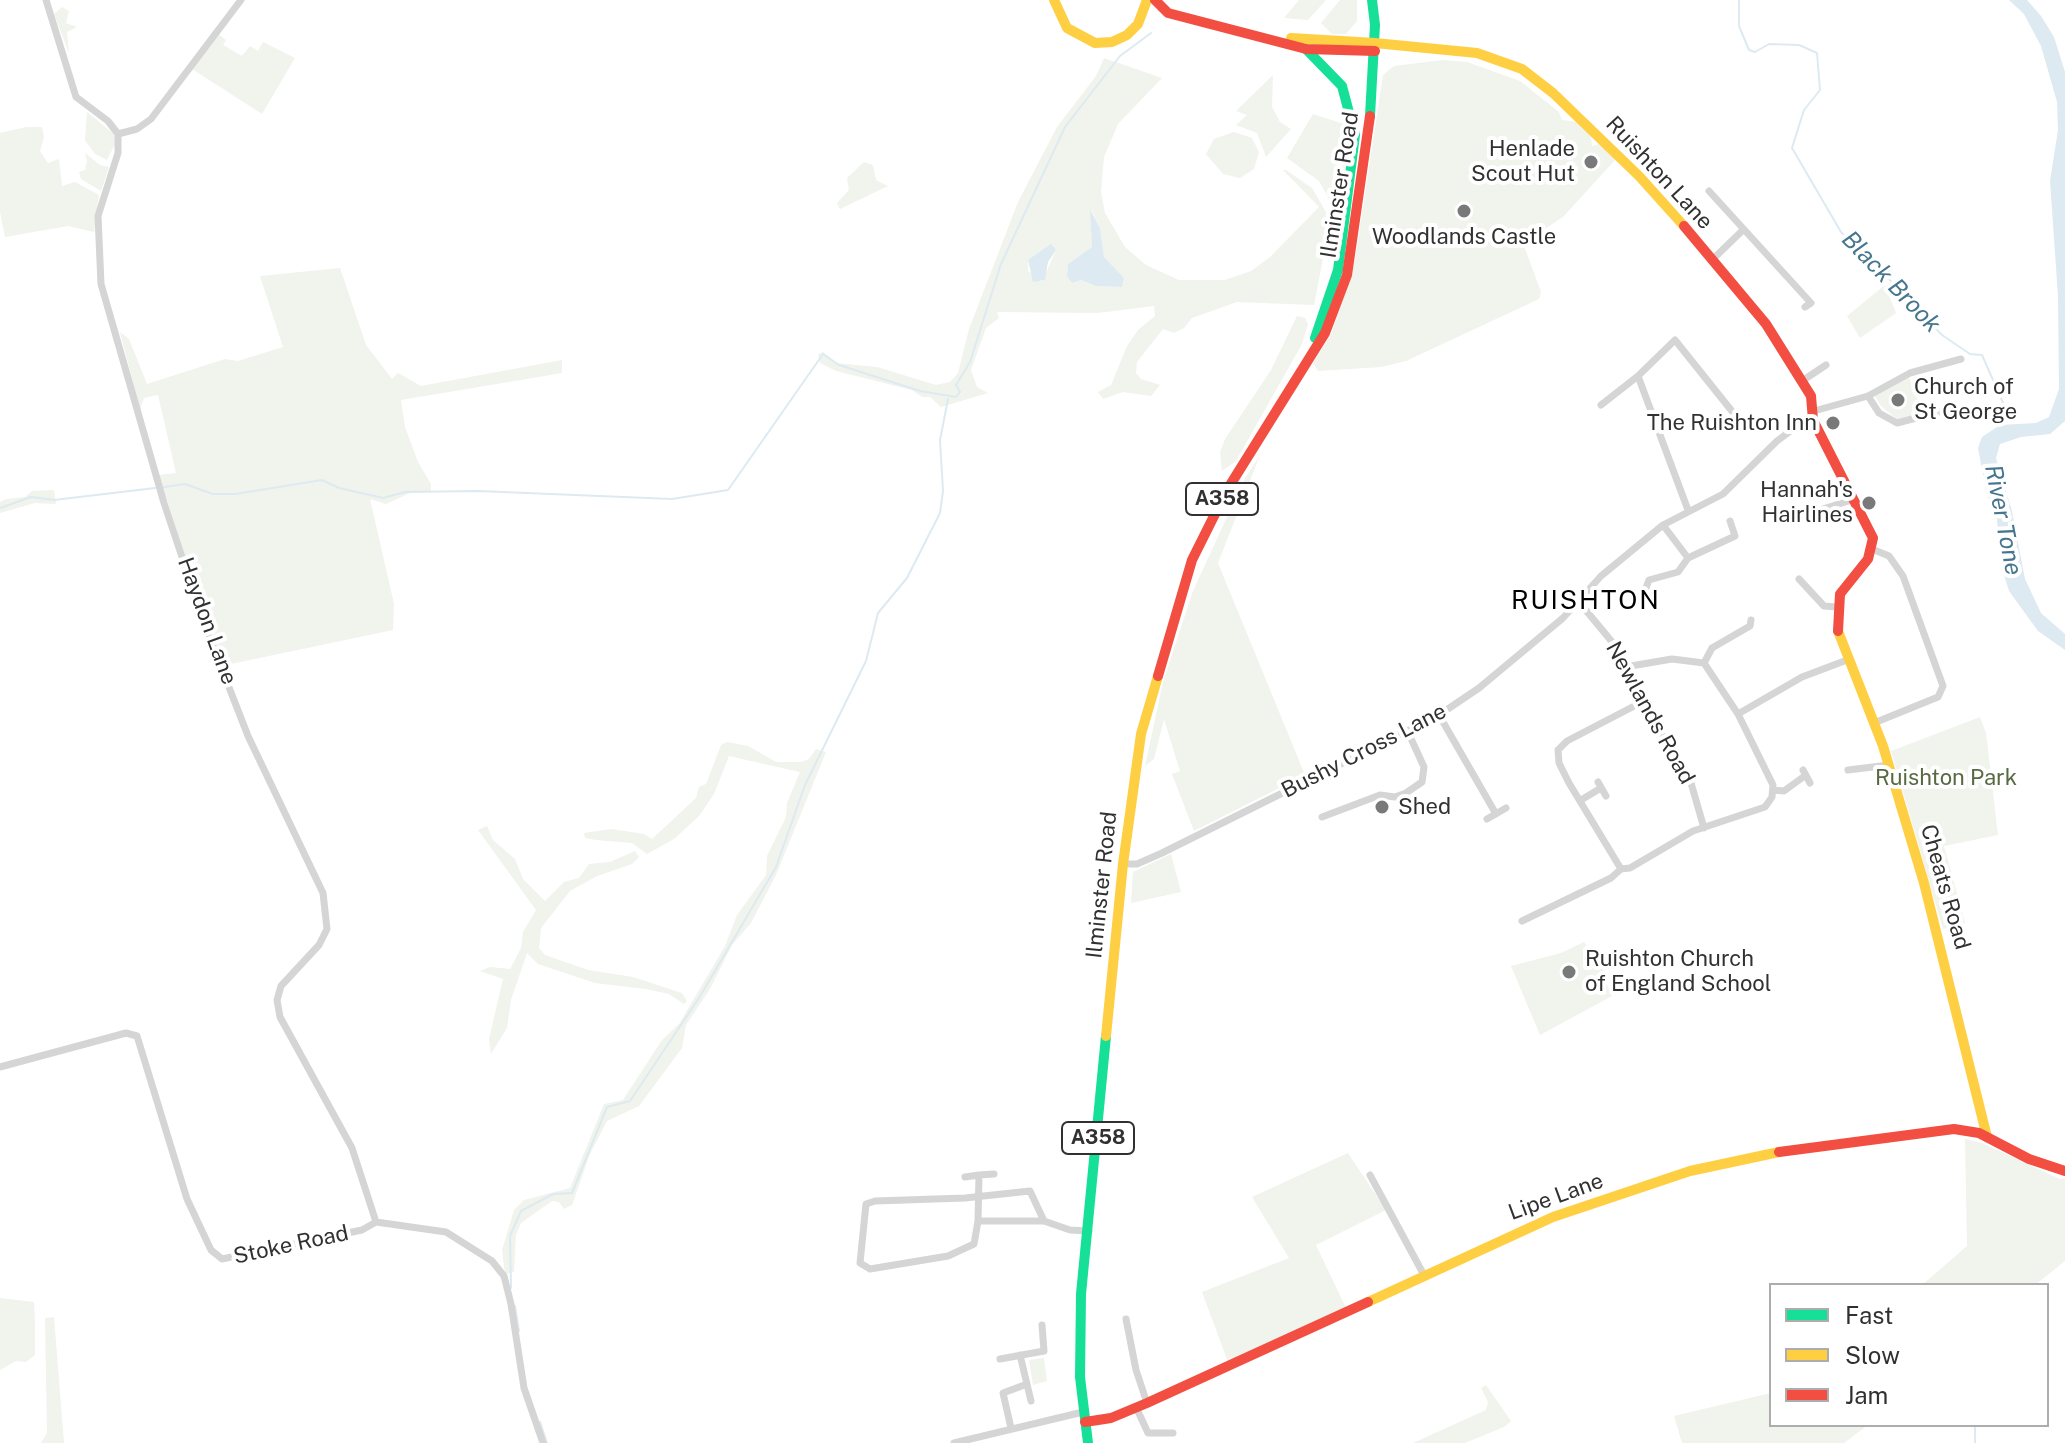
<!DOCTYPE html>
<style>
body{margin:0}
#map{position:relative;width:2065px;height:1443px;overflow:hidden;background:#fff;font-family:"Public Sans",sans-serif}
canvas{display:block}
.legend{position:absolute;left:1769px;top:1283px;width:280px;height:144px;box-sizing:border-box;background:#fff;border:2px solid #adadad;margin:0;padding:10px 14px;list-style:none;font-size:24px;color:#313131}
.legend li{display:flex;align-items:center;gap:16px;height:40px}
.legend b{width:40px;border:2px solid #adadad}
</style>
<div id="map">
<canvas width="2065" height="1443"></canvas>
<ul class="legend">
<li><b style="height:10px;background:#16e098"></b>Fast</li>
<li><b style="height:10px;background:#ffcf43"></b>Slow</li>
<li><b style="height:10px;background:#f24e42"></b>Jam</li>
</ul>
</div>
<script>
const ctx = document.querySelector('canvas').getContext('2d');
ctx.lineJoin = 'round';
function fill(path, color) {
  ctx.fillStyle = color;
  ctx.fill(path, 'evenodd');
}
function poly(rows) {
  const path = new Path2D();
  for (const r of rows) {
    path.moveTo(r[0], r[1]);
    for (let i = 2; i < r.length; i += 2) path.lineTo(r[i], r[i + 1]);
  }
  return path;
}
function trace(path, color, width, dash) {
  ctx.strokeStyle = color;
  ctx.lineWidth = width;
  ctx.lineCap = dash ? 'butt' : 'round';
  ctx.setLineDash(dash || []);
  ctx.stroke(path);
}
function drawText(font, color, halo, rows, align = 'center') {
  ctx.font = font + ' "Public Sans",sans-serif';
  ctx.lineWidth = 8;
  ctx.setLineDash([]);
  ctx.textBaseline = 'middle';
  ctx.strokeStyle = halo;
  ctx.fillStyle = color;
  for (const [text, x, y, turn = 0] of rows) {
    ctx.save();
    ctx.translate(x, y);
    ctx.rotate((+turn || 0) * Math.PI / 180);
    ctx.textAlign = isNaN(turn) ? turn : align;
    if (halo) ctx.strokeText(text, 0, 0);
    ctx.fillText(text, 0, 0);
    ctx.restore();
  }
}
fill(poly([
 [1299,0,1326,0,1308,20,1284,18],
 [1340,0,1357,0,1357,21,1346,34,1332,34,1321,23],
 [62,7,69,11,66,23,77,27,67,32,69,53,54,14],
 [218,34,226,40,223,45,242,56,250,46,258,51,263,42,295,58,262,114,192,69],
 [1104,58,1162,78,1118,124,1104,157,1101,192,1105,213,1125,247,1146,265,1179,280,1225,280,1251,271,1270,257,1319,207,1283,170,1286,170,1312,188,1326,212,1324,253,1314,305,1237,302,1192,318,1184,328,1174,333,1163,329,1137,362,1136,373,1141,379,1160,385,1151,396,1123,392,1103,399,1098,392,1111,385,1127,346,1138,330,1155,316,1154,306,1097,313,997,312,999,318,986,328,971,370,977,387,988,393,941,407,930,397,922,397,912,390,836,371,820,363,818,354,823,352,836,363,877,367,936,385,950,382,958,373,969,329,1018,202,1057,127,1096,76],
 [1091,209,1100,228,1104,257,1124,278,1122,287,1096,286,1081,280,1072,283,1067,276,1068,264,1092,247],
 [1056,250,1042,282,1028,271,1028,260],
 [1442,60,1467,62,1520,81,1559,112,1562,120,1578,122,1591,136,1592,146,1599,144,1616,159,1563,217,1523,243,1541,292,1539,299,1406,361,1381,367,1318,371,1313,363,1332,332,1355,260,1383,75,1394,66],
 [1273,75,1272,107,1280,122,1291,129,1266,157,1257,133,1236,125,1247,115,1236,111],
 [87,112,114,134,115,144,107,160,95,154,85,140],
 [1313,114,1344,124,1342,158,1345,168,1340,212,1336,211,1319,181,1287,158],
 [26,127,42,127,44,137,40,151,48,163,59,159,62,186,75,182,99,195,94,232,68,226,5,237,0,212,0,133],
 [1234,132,1252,138,1259,152,1254,169,1240,178,1223,174,1206,154,1214,139],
 [85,153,100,165,109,167,101,191,81,179,79,172,85,170,87,161],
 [864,162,873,165,876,180,888,186,840,209,837,203,849,190,847,178],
 [340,268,366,345,392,379,398,373,421,386,562,360,562,373,401,400,405,427,418,462,431,484,431,492,410,493,386,504,370,499,394,604,393,630,226,665,206,621,159,475,176,473,158,395,144,398,140,409,120,332,129,339,147,384,225,359,238,361,283,347,260,276],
 [1885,285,1896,313,1860,338,1847,316],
 [1297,316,1305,318,1308,324,1302,344,1236,461,1222,471,1220,452,1225,439,1271,370],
 [1909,377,1923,415,1899,421,1881,406,1875,396],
 [1260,455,1218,563,1305,775,1194,831,1172,774,1180,771,1164,719,1154,759,1145,766,1163,682,1193,591,1244,480],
 [54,490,56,504,35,503,0,513,0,502,6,499,25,497,32,491],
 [1980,717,1986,733,1998,835,1944,846,1965,923,1943,929,1891,751],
 [727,742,748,746,776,762,801,762,809,759,816,749,826,752,776,875,751,923,732,945,710,989,686,1025,682,1048,639,1106,607,1121,590,1154,572,1205,564,1209,559,1202,552,1201,521,1223,516,1235,514,1272,505,1274,502,1250,514,1210,524,1200,570,1188,604,1104,623,1100,662,1040,679,1024,725,946,737,915,766,875,767,856,786,817,787,803,800,772,729,756,714,794,699,816,674,839,647,854,632,843,596,840,585,838,584,833,612,829,644,834,652,839,696,798,699,787,706,784,721,745],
 [487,826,493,840,515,859,523,879,545,901,564,882,579,878,589,864,610,862,635,851,639,857,632,864,597,876,570,891,541,928,539,948,545,955,588,970,633,977,682,993,687,1001,684,1004,669,994,646,989,595,983,538,964,527,953,511,1000,507,1028,491,1054,489,1039,503,979,480,971,490,967,510,969,521,948,523,932,536,910,478,830],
 [1171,854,1181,892,1131,903,1133,872],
 [1584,942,1609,977,1605,980,1612,996,1540,1035,1511,966,1561,953],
 [1965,1139,1982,1143,2060,1179,2065,1178,2065,1261,2035,1285,1922,1285,1967,1246],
 [1348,1153,1386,1210,1316,1245,1346,1308,1228,1362,1202,1292,1289,1258,1252,1197],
 [0,1298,34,1302,35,1323,35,1355,26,1362,16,1361,0,1370],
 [54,1317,64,1443,41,1443,47,1433,45,1318],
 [1044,1358,1047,1381,1033,1385,1029,1360],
 [1486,1385,1511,1421,1504,1427,1465,1443,1413,1443,1486,1410,1488,1402,1481,1388],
 [1771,1393,1771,1425,1868,1425,1844,1443,1682,1443,1674,1416]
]), '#f1f3ed');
fill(poly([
 [2009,0,2027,0,2041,16,2054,37,2065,72,2065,421,2050,434,2021,437,2000,444,1996,458,2012,511,2025,579,2041,613,2065,634,2065,650,2038,631,2009,591,2001,565,1997,520,1986,491,1978,448,1982,437,2000,425,2036,423,2049,417,2059,389,2058,296,2050,181,2058,130,2057,102,2041,46,2024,14],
 [1090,209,1100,228,1104,257,1124,278,1122,287,1096,286,1081,280,1072,283,1067,276,1068,264,1092,247],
 [1051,244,1056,250,1048,262,1045,280,1033,282,1028,260]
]), '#ddeaf1');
trace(poly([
 [1739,0,1739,26,1749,50,1755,52,1769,44,1799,45,1817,53,1820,90,1804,110,1792,148,1841,232,1872,269,1890,280,1942,335,1970,354,1982,355,2011,421],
 [164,487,185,484,213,494,235,494,322,480,339,488,383,498,405,492,478,491,672,499,728,490,823,354,839,365,920,391,956,397,960,392,956,385,970,362,1001,264,1065,127,1120,56,1151,33],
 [0,508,31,497,54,500,155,488],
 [511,1288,510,1236,521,1211,553,1194,572,1193,607,1107,630,1101,699,998,776,867,805,785,866,661,878,613,907,578,940,513,943,491,940,440,948,399],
 [515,1306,519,1331],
 [540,1422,547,1443],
 [1975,1425,1975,1443]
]), '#ddeaf1', 2);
trace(poly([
 [46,0,76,97,108,121,118,134,118,153,98,216,101,284,164,503,204,623,248,736,323,893,327,929,319,945,281,986,277,1000,280,1017,352,1148,376,1222],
 [118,134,137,129,151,119,241,0],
 [1709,191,1811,303,1805,307],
 [1713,259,1743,230],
 [1638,376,1688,510],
 [1802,381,1826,365],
 [1868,396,1879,413,1897,423,1943,411],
 [1601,405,1638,376,1675,340,1735,415],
 [1814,411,1868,396,1910,373,1961,359],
 [1799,521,1813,512,1855,499],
 [1663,525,1688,558,1735,536,1730,521],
 [1872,549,1889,556,1903,576,1943,686,1938,697,1874,723],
 [1799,579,1824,606,1837,607],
 [1646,588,1649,580,1678,572,1688,558],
 [1579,602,1613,643,1637,694,1691,783,1704,828],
 [1704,663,1712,648,1750,626,1751,620],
 [1625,667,1672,659,1704,663,1738,714,1802,677,1847,660],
 [1439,715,1496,814],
 [1803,770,1810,783],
 [1848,770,1889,765],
 [1598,782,1606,796],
 [1773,790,1784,791,1806,775],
 [1581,800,1601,788],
 [1322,817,1380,795,1395,797,1406,793,1422,782,1424,767,1408,732],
 [1487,819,1506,808],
 [1123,864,1137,864,1162,853,1439,715,1479,688,1563,618,1601,576,1663,525,1723,494,1777,441,1805,420,1813,420],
 [1621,869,1569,783,1559,763,1558,750,1567,741,1642,702],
 [1522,921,1611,878,1621,869,1630,868,1693,831,1765,807,1772,797,1773,785,1738,714],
 [0,1067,126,1033,137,1036,187,1199,211,1250,222,1259,362,1230,376,1222,446,1232,492,1261,504,1276,511,1304,524,1388,543,1443],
 [979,1175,994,1174],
 [1370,1175,1425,1277],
 [965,1177,979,1175,978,1221],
 [1044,1221,1030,1191,965,1198,875,1201,866,1204,860,1263,870,1269,948,1256,974,1244,978,1221,1044,1221,1070,1230,1089,1231],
 [1126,1319,1136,1370,1147,1403],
 [1020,1355,1031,1401],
 [1000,1359,1044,1351,1042,1325],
 [1136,1407,1148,1433,1173,1433],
 [1011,1428,1003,1393,1027,1384],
 [954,1443,1083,1412]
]), '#d5d5d5', 7);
trace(poly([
 [1306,49,1342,86,1355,135,1338,270,1315,338],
 [1370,116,1375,25,1372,0],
 [1088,1443,1080,1377,1081,1294,1106,1036]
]), '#16e098', 10);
trace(poly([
 [1054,0,1067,28,1095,43,1112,42,1127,35,1138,24,1147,0],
 [1291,38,1375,43],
 [1375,43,1477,53,1522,69,1553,93,1639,176,1684,226],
 [1838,631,1883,746,1924,883,1987,1137],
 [1106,1036,1123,864,1141,734,1158,676],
 [1368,1302,1553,1217,1690,1171,1779,1152]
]), '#ffcf43', 10);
trace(poly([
 [1155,0,1168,13,1306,49,1375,51],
 [1684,226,1766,324,1811,396,1813,420,1873,538,1868,559,1840,594,1838,631],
 [1158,676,1192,560,1227,490,1325,333,1347,275,1370,116],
 [1779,1152,1954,1129,1979,1133,2029,1159,2065,1171],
 [1085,1422,1111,1418,1147,1403,1368,1302]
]), '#f24e42', 10);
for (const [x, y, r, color] of [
 [1591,162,8,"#797979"],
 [1464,211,8,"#797979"],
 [1898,400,8,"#797979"],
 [1833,423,8,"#797979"],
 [1869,503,8,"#797979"],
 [1382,807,8,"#797979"],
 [1569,972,8,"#797979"]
]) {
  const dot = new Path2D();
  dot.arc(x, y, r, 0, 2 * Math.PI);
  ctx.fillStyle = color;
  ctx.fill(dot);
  trace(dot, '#fff', 3);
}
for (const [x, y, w] of [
 [1222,499,72],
 [1098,1138,72]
]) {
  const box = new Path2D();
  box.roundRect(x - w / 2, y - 16, w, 32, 6);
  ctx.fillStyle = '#fff';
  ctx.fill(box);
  trace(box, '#313131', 2);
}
drawText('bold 20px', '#313131', null, [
 ["A358",1222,499],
 ["A358",1098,1138]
]);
drawText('22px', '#313131', '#fff', [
 ["Henlade",1575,149],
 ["Scout Hut",1575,174],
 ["Woodlands Castle",1464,237,"center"],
 ["Church of",1914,387,"left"],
 ["St George",1914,412,"left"],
 ["The Ruishton Inn",1817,423],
 ["Hannah's",1853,490],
 ["Hairlines",1853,515],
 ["Shed",1398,807,"left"],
 ["Ruishton Church",1585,959,"left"],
 ["of England School",1585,984,"left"]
], 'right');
drawText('22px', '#313131', '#fff', [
 ["Ruishton Lane",1659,173,47],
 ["Ilminster Road",1340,185,-81],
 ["Haydon Lane",207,621,70],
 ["Newlands Road",1650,713,61],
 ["Bushy Cross Lane",1364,751,-27],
 ["Ilminster Road",1102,885,-84],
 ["Cheats Road",1945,887,74],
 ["Lipe Lane",1556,1197,-20],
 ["Stoke Road",291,1245,-12]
]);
drawText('22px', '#576a41', '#fff', [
 ["Ruishton Park",1946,778]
]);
drawText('italic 24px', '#45768e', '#fff', [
 ["Black Brook",1891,282,46],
 ["River Tone",2003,520,79]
]);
ctx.letterSpacing = '2px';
drawText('26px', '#000', '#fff', [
 ["RUISHTON",1586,601]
]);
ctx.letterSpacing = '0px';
</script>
